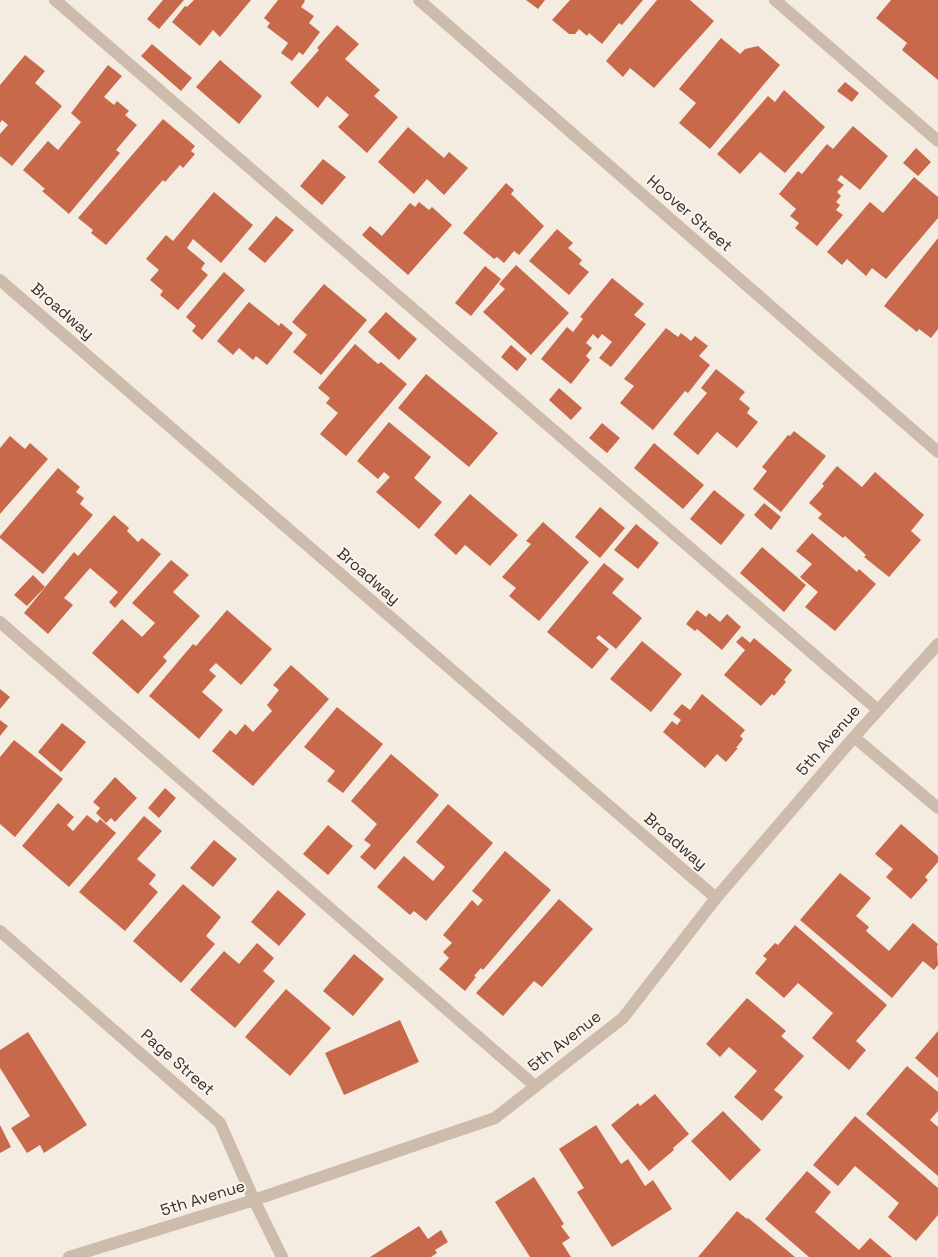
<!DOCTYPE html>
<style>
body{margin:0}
canvas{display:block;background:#f4ebe1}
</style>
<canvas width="938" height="1257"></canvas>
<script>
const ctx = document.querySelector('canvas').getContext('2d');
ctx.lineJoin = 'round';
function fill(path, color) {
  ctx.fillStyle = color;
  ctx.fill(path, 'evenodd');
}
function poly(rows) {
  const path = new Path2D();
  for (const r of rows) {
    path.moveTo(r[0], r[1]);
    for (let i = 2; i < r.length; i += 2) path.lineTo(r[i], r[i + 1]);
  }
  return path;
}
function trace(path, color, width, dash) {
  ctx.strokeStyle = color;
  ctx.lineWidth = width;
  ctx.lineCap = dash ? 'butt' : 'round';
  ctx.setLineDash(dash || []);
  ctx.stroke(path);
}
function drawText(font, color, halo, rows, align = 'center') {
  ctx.font = font + ' "Space Grotesk",sans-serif';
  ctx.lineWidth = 4;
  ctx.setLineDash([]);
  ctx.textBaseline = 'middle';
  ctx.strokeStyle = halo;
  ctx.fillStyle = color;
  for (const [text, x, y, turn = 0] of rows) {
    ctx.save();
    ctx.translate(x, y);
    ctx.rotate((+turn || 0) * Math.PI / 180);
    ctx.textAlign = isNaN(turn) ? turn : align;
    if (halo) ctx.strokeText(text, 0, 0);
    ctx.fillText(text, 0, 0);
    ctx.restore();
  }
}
fill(poly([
 [163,0,184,0,159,29,147,19],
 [194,0,251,0,220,37,213,30,200,46,172,22,185,6,187,7],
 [278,0,304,0,305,1,301,7,314,16,309,23,320,32,303,55,299,52,292,61,281,53,288,43,267,27,270,23,264,18],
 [526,0,545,0,538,9],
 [570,0,643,0,622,25,619,23,602,44,589,33,587,36,579,29,575,34,569,34,552,20],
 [657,0,690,0,714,21,654,88,630,68,623,77,606,61],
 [891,0,938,0,938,80,902,50,907,43,876,18],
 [337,25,359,44,345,59,380,90,374,96,398,117,367,153,338,127,349,115,327,96,318,108,290,83,319,50,317,48],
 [721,38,740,54,745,49,758,46,780,65,710,149,679,123,696,103,679,89],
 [152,44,192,78,181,91,141,56],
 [25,55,45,71,35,83,62,106,12,166,0,156,0,134,8,125,2,120,0,123,0,85],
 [220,60,262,96,239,124,196,87],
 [108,65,122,76,104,97,114,105,117,101,129,111,125,115,137,125,116,150,120,153,69,214,42,191,45,189,23,170,48,141,58,150,81,122,71,113],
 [845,82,859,93,852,102,837,91],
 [784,90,825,127,785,173,760,152,740,174,717,154,768,96,775,102],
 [163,119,195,146,191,151,195,154,183,168,180,165,165,182,163,180,106,245,91,233,93,230,78,218],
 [853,126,888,156,860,190,841,175,837,180,844,185,837,192,841,196,836,202,840,205,836,210,843,215,817,246,795,228,799,223,790,216,796,209,779,194,798,171,802,174,827,144,833,149],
 [408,127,444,158,449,152,468,168,444,195,427,179,414,194,378,162],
 [916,148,931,162,918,176,903,163],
 [323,159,346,177,322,205,300,186],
 [914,177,938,197,938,218,886,279,872,268,866,276,847,259,842,265,827,252,870,202,883,213],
 [506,183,514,190,511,194,544,226,519,255,514,251,504,263,497,257,494,259,463,233],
 [214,192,253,225,221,263,193,239,187,248,205,263,201,269,208,275,178,310,160,295,163,291,150,280,159,270,146,259,166,235,173,241],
 [419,202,429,210,432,207,452,225,408,275,362,235,370,226,382,236,410,203,415,207],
 [276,216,294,230,265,263,248,249],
 [557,229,573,243,568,248,582,260,579,264,589,272,569,295,529,261],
 [938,238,938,329,931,338,919,329,917,332,884,306],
 [516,265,569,313,531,355,483,312,505,289,499,284],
 [485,266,501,279,471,316,455,303],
 [224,272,245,290,202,340,192,331,196,326,186,317],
 [612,278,644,304,634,315,646,324,611,367,599,358,612,342,602,334,598,339,593,334,586,343,592,348,586,356,590,360,571,384,541,359,567,327,573,332,583,319,580,317],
 [324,284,367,320,321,375,293,352,307,335,292,322],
 [249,302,279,326,281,323,293,333,267,365,256,356,253,360,239,348,233,355,217,341],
 [386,312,417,339,399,360,368,332],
 [666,328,678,337,681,333,691,341,695,336,708,346,699,356,710,365,688,393,685,391,653,430,620,403,634,386,624,379],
 [355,344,378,364,381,362,407,384,346,456,320,434,338,413,326,403,330,398,318,388],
 [511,345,527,359,517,371,501,357],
 [716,369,745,392,739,399,750,408,747,413,758,422,737,448,717,432,698,455,673,434,707,393,701,388],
 [426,374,498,433,469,467,398,408],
 [559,388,582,408,571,420,549,400],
 [389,422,431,457,414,478,442,502,419,529,376,492,390,477,384,472,378,479,357,461],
 [602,423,620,438,607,453,589,438],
 [794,431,826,456,781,512,753,489,767,471,762,467,788,435,790,436],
 [10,436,25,449,30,443,48,459,0,514,0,448],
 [654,443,704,485,683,509,634,468],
 [837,466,862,487,875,472,924,515,911,531,921,540,889,577,864,557,866,555,845,536,843,538,818,518,822,514,809,503,824,486,822,484],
 [58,468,80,487,76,492,84,498,80,504,93,515,43,574,0,538,0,536],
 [714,490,745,515,721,545,690,519],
 [470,494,518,535,490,566,465,545,456,555,434,535],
 [764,503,781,517,771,530,754,515],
 [600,507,625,528,600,558,575,537],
 [114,515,129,528,127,531,138,542,142,538,161,554,115,608,109,602,118,592,90,568,64,598,73,605,48,634,24,613,74,552,78,556],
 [543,522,589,562,539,621,509,596,516,588,502,577,531,544,526,541],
 [636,524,659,543,638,569,614,550],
 [812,533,857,572,859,569,876,584,835,631,805,607,818,592,800,577,812,564,796,551],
 [762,547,806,585,784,612,740,573],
 [171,560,189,575,173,592,200,616,163,657,167,661,138,694,92,653,122,619,142,637,155,623,132,603],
 [604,563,624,579,612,593,642,618,616,649,599,635,596,638,609,649,592,669,547,632],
 [33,575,45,587,27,606,14,595],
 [227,610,272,649,241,685,216,663,209,670,216,676,202,692,223,710,199,739,149,696,193,644,196,646],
 [697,610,706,617,709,613,720,622,727,614,741,627,722,650,697,629,695,631,686,624],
 [742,636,750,643,754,638,792,670,784,680,786,682,774,696,772,694,761,706,724,675,745,650,736,642],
 [642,641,682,674,651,712,610,679],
 [291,665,329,699,253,786,212,751,230,730,236,735,245,724,253,732,272,711,267,705,279,690,273,685],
 [0,689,10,697,0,709],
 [702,694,745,730,740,736,743,739,736,748,738,748,726,762,717,754,705,768,663,732,672,721,677,725,681,720,673,714,682,704,690,710],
 [337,707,383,744,343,793,327,781,335,771,304,747],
 [0,720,8,726,0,736],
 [62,723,86,742,61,772,38,752],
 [14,740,63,779,15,837,0,824,0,757],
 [391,754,439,795,375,870,360,857,371,845,364,840,377,824,351,801],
 [115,777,137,798,115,822,111,818,106,823,96,813,100,808,93,802],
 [165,788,176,798,159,818,148,808],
 [58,803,74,817,67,825,73,831,87,815,97,823,100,819,116,833,69,887,22,846],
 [448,804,493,843,426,921,414,911,410,915,377,887,404,856,433,881,445,867,416,842],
 [144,816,162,831,137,859,156,875,149,884,158,892,125,931,79,892],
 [901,824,938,856,938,862,925,877,928,880,911,899,886,877,893,869,875,854],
 [328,825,353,846,328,875,303,854],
 [214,840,237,859,213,887,190,868],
 [505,851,551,890,483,970,481,968,474,976,476,977,465,991,439,969,449,958,443,952,452,943,443,935,472,900,478,906,483,900,472,891],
 [840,873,871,898,856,916,869,927,866,931,889,951,913,923,938,944,937,947,938,965,934,970,923,961,892,998,800,920],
 [183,884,221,917,206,936,215,944,181,983,133,941],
 [278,890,306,914,279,946,251,922],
 [559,899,593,929,542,987,534,981,503,1016,476,993],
 [795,925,887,1005,856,1041,866,1050,849,1070,812,1038,833,1013,798,983,784,998,755,973,767,959,763,956,775,943,778,945],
 [257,943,274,958,263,971,275,981,235,1028,190,990,224,951,239,964],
 [354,954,384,979,353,1016,323,991],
 [286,989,331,1028,290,1076,245,1037],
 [747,998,786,1031,781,1036,804,1056,774,1090,783,1097,762,1121,734,1097,757,1071,729,1047,720,1057,706,1044],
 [400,1020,419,1062,344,1095,325,1053],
 [938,1031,938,1078,915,1058],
 [28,1032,87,1125,44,1153,40,1145,27,1153,11,1128,30,1116,0,1068,0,1050],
 [907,1066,938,1092,938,1111,930,1120,938,1127,938,1176,866,1114],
 [655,1094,689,1134,673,1148,674,1150,649,1171,611,1125,638,1103,640,1106],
 [723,1111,761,1150,730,1181,691,1141],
 [855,1116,938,1188,938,1215,916,1241,888,1217,899,1203,855,1166,838,1186,813,1165],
 [0,1125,11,1147,0,1153],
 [596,1125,621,1164,628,1159,645,1186,653,1180,672,1209,612,1247,577,1192,584,1188,559,1149],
 [807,1171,831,1192,815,1212,859,1250,870,1238,892,1257,809,1257,765,1219],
 [534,1177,564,1224,561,1226,570,1238,562,1243,571,1257,530,1257,495,1202],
 [737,1211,747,1219,748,1218,795,1257,698,1257],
 [419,1226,428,1239,441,1230,448,1242,435,1250,437,1253,431,1257,370,1257]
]), '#c8694b');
trace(poly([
 [55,0,878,710],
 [419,0,938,452],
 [775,0,938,141],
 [0,280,716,898],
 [0,622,535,1086],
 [854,737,938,808],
 [0,931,220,1123,254,1200,282,1257],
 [69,1257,254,1200,495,1118,623,1018,716,898,854,737,938,644]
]), '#cdbbac', 12);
drawText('16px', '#3b302b', '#fbf5ee', [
 ["Hoover Street",689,214,41],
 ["Broadway",62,312,41],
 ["Broadway",368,577,41],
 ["5th Avenue",829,741,-49],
 ["Broadway",675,842,41],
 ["5th Avenue",565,1042,-38],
 ["Page Street",177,1063,41],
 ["5th Avenue",203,1199,-17]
]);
</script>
